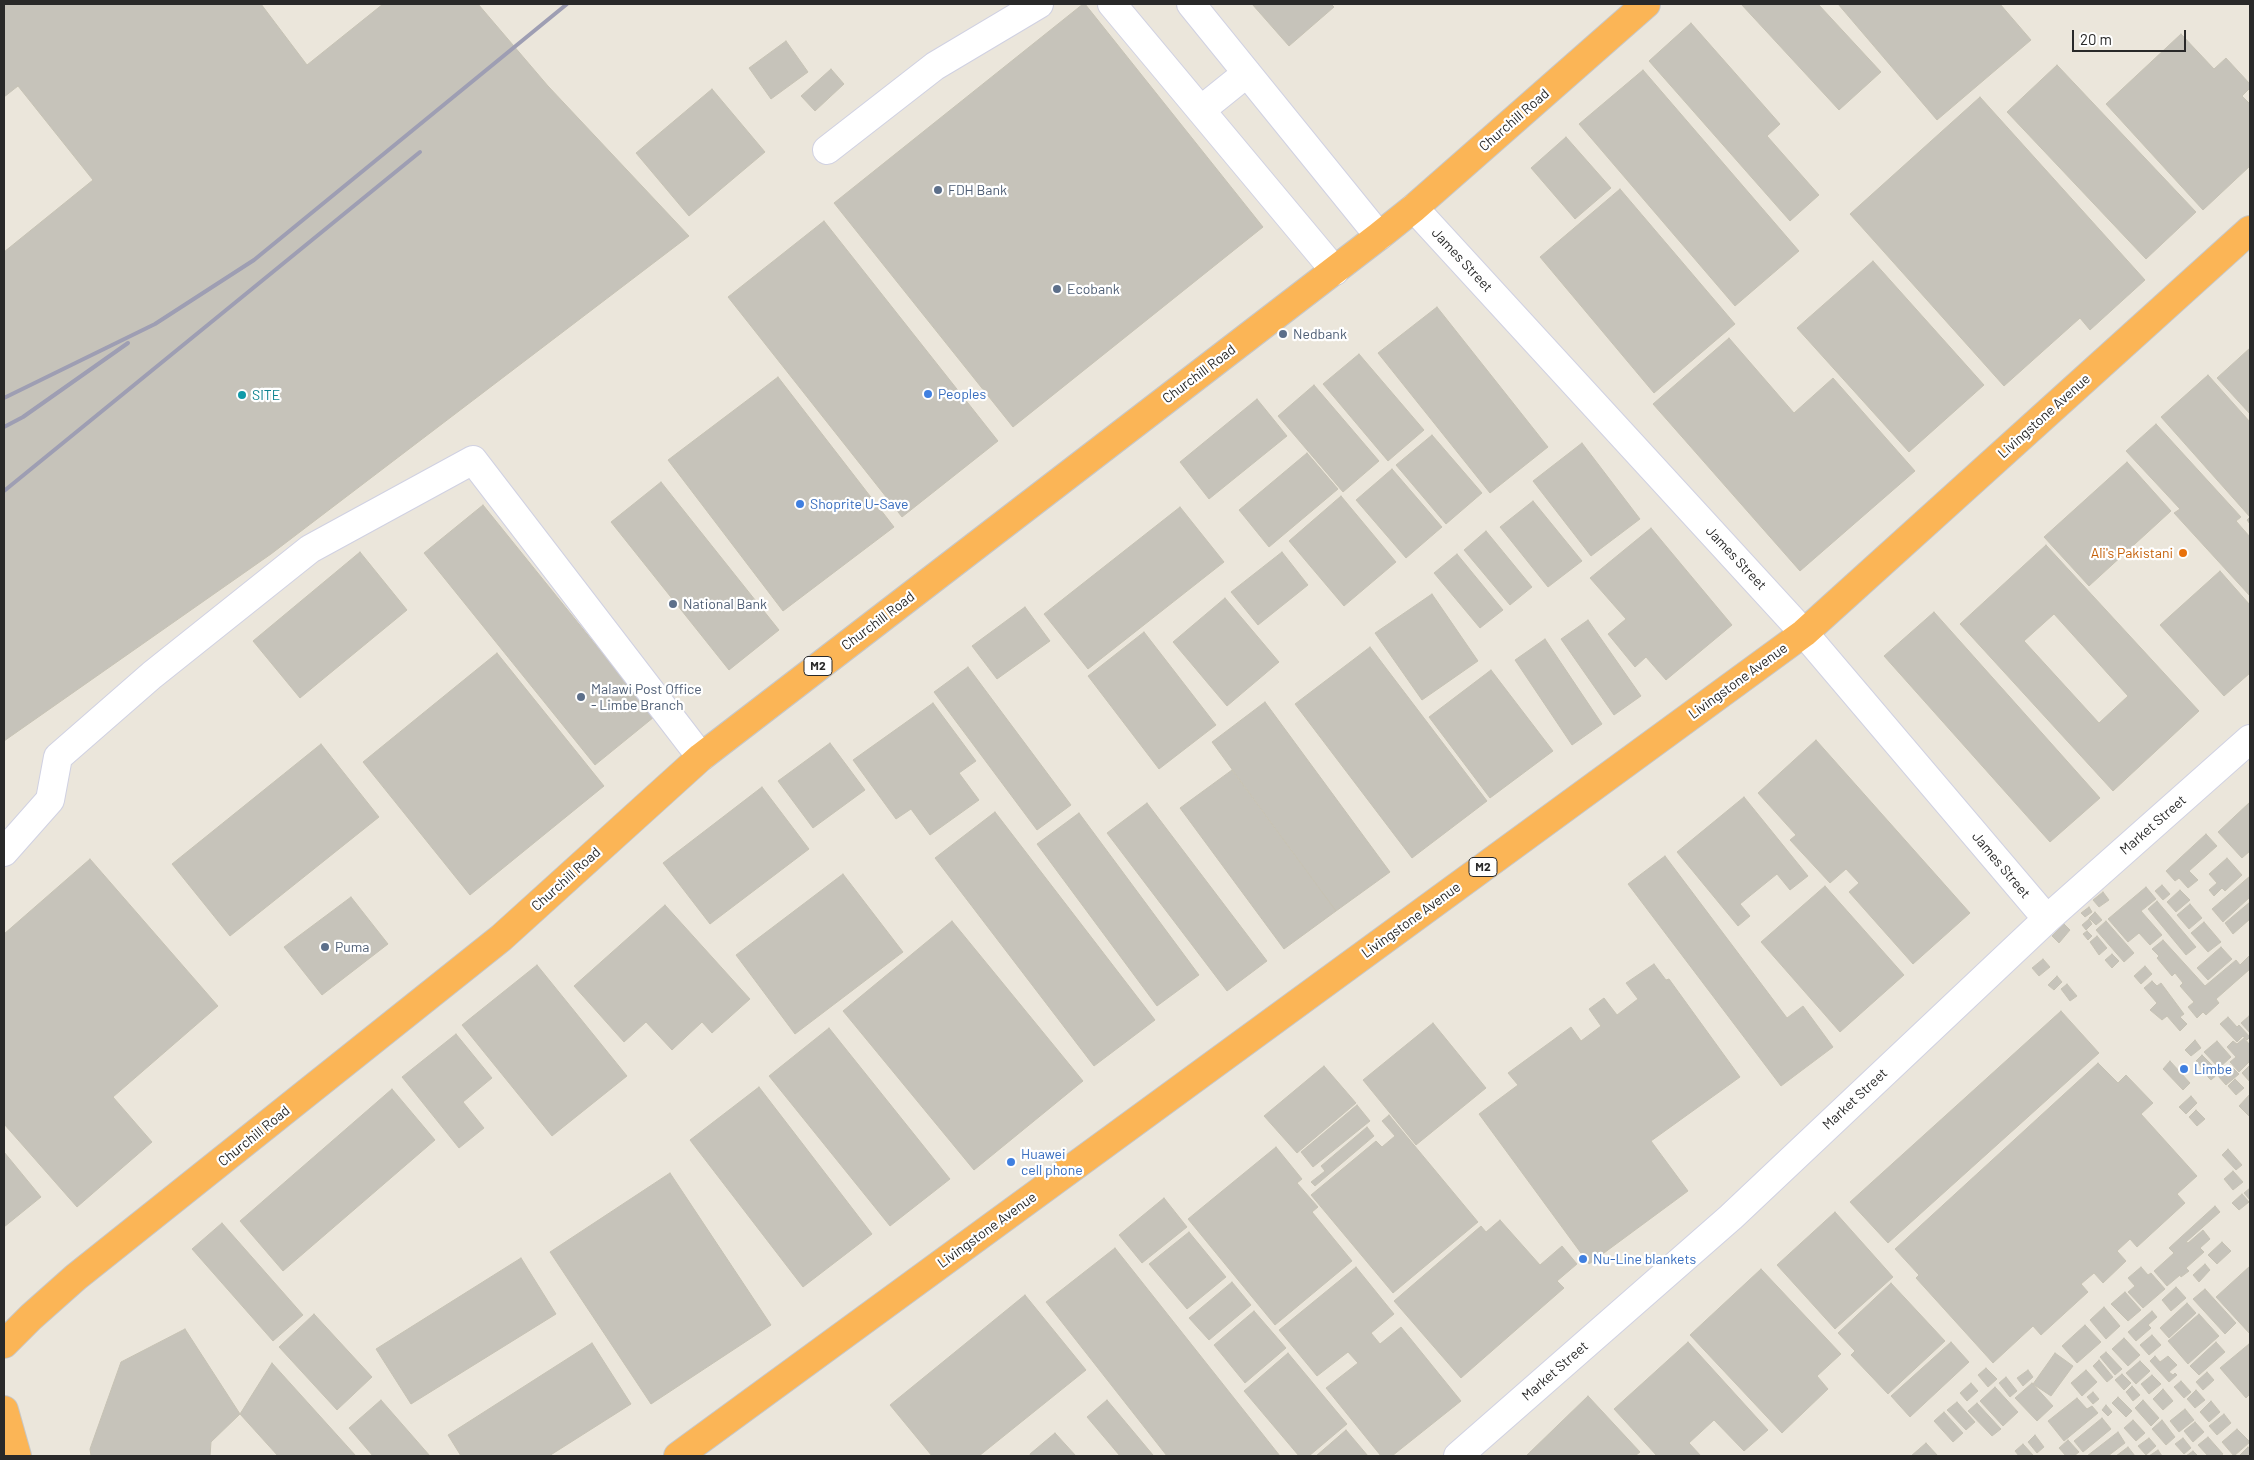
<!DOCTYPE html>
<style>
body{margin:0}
#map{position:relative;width:2254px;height:1460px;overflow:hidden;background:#ebe6db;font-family:Barlow,sans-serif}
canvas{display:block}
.frame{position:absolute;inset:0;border:5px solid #292929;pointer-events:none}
.scale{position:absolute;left:2072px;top:30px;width:114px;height:22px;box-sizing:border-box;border:2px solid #292929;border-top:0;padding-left:6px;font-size:15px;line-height:18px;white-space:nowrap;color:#292929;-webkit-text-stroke:4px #fff;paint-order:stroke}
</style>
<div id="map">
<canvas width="2254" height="1460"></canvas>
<div class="frame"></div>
<div class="scale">20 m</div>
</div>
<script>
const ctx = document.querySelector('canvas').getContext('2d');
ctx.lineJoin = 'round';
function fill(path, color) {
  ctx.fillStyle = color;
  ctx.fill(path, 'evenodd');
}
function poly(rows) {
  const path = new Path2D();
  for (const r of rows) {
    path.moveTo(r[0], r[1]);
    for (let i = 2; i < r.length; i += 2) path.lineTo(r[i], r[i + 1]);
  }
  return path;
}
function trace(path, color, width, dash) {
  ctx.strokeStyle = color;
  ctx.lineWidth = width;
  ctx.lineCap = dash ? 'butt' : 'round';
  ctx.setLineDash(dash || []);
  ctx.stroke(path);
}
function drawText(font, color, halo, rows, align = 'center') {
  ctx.font = font + ' Barlow,sans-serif';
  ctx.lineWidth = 4.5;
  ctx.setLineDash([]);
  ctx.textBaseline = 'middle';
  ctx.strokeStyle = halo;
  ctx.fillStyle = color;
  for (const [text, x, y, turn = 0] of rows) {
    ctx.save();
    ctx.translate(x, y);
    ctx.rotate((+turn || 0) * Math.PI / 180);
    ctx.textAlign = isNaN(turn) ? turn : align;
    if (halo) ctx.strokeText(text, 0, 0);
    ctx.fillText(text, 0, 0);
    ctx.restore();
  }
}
const building = poly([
 [4,4,478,4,548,86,689,236,271,554,4,741,4,4],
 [261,4,383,4,307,65,261,4],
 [1083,4,1085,4,1263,227,1013,427,834,203,1083,4],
 [1252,4,1331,4,1334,7,1289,46,1252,4],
 [1741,4,1818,4,1881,72,1839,110,1741,4],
 [1838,4,2000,4,2031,40,1937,120,1838,4],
 [1691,23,1780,124,1767,136,1819,195,1790,221,1649,61,1691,23],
 [2181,34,2214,69,2226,58,2250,84,2250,88,2242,96,2250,104,2250,166,2203,210,2106,104,2181,34],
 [786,41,808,72,771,99,749,68,786,41],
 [2057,65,2196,212,2146,259,2007,112,2057,65],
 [831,69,844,84,815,111,801,96,831,69],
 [1643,70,1799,251,1735,306,1579,124,1643,70],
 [18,86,93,180,4,252,4,97,18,86],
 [712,89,765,152,689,216,636,153,712,89],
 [1980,97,2145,280,2090,330,2080,318,2004,386,1850,214,1980,97],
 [1566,137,1611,188,1575,219,1531,168,1566,137],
 [1620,189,1735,324,1654,393,1540,257,1620,189],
 [824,221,998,441,902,517,728,297,824,221],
 [1873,261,1984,385,1909,452,1797,328,1873,261],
 [1437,307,1548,447,1490,493,1378,353,1437,307],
 [1729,338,1794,413,1833,378,1915,471,1800,571,1653,404,1729,338],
 [2250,348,2250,414,2217,378,2250,348],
 [1359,354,1424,430,1388,461,1323,384,1359,354],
 [2208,375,2250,422,2250,524,2247,520,2250,517,2161,417,2208,375],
 [778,377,894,527,783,611,668,460,778,377],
 [1314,385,1379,461,1343,492,1278,416,1314,385],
 [1257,399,1287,436,1209,499,1180,462,1257,399],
 [2156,424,2241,517,2236,521,2250,537,2250,596,2174,513,2180,509,2126,451,2156,424],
 [1432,435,1482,493,1446,524,1396,465,1432,435],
 [1582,443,1640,519,1591,556,1533,481,1582,443],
 [1307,453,1338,489,1269,547,1239,510,1307,453],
 [2127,462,2171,511,2089,586,2044,537,2127,462],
 [1392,469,1442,527,1406,558,1356,500,1392,469],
 [661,482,779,630,729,670,611,522,661,482],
 [1341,496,1396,562,1344,606,1289,541,1341,496],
 [1533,501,1582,561,1548,587,1500,527,1533,501],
 [483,505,654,717,595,765,424,553,483,505],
 [1180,507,1224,562,1088,669,1044,614,1180,507],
 [1651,528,1732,625,1666,680,1646,657,1635,667,1608,634,1626,619,1590,578,1651,528],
 [1486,531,1532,587,1510,605,1464,550,1486,531],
 [2046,545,2199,711,2113,791,1960,624,2046,545],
 [2054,614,2128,696,2099,723,2024,641,2054,614],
 [360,552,407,610,300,698,253,641,360,552],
 [1282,552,1308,585,1258,625,1231,592,1282,552],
 [1457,554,1503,610,1480,628,1434,573,1457,554],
 [2220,571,2250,605,2250,673,2224,696,2160,625,2220,571],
 [1432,594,1478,661,1422,700,1375,633,1432,594],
 [1225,598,1279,662,1227,706,1173,642,1225,598],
 [1025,607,1050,641,997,679,972,646,1025,607],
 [1934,612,2100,798,2050,842,1884,656,1934,612],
 [1588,620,1641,696,1614,715,1561,639,1588,620],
 [1144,632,1216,725,1159,769,1088,676,1144,632],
 [1545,639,1602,724,1572,745,1515,660,1545,639],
 [1370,647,1487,801,1412,858,1295,704,1370,647],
 [497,653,604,786,470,895,363,762,497,653],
 [968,667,1071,805,1037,830,934,692,968,667],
 [1491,670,1553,751,1490,798,1429,717,1491,670],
 [1265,702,1390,872,1336,911,1212,742,1265,702],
 [933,703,976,761,959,773,979,800,930,835,911,809,896,819,853,760,933,703],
 [1816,740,1970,913,1913,964,1849,892,1859,883,1846,869,1830,883,1790,840,1796,835,1758,793,1816,740],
 [830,743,865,790,813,828,778,781,830,743],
 [321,744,379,817,230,936,172,864,321,744],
 [1232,770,1336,911,1284,949,1180,808,1232,770],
 [762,787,809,849,710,924,663,863,762,787],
 [1744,797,1808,876,1790,890,1777,874,1740,904,1750,916,1738,926,1677,852,1744,797],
 [2250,802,2250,851,2242,858,2218,832,2250,802],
 [1147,803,1267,961,1227,991,1107,833,1147,803],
 [995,812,1155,1020,1094,1066,935,858,995,812],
 [1079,813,1199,975,1157,1006,1037,844,1079,813],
 [2206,834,2217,846,2189,871,2198,880,2188,888,2179,878,2175,881,2166,871,2206,834],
 [1665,856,1787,1018,1803,1006,1833,1047,1781,1086,1628,884,1665,856],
 [2227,858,2242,875,2225,891,2222,888,2214,896,2209,890,2217,883,2209,874,2227,858],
 [90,859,218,1006,113,1097,152,1142,77,1207,4,1124,4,934,90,859],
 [843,874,903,952,795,1034,736,955,843,874],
 [2250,876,2250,897,2223,922,2212,909,2250,876],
 [2162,885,2170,894,2163,900,2155,891,2162,885],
 [1825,886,1904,975,1840,1032,1761,942,1825,886],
 [2146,887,2156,899,2141,911,2162,935,2150,945,2139,933,2128,942,2108,919,2146,887],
 [2180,890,2190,900,2176,912,2167,902,2180,890],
 [2103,892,2109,900,2099,907,2093,900,2103,892],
 [351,897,388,944,322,995,284,947,351,897],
 [2157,901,2196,947,2186,955,2148,909,2157,901],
 [2250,902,2250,919,2233,934,2225,923,2250,902],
 [2190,904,2202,918,2189,929,2177,915,2190,904],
 [665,905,750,999,712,1033,702,1022,672,1050,646,1022,624,1042,574,986,665,905],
 [2089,907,2092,912,2085,917,2081,913,2089,907],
 [2095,912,2102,920,2096,925,2089,918,2095,912],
 [2089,919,2092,924,2086,930,2082,925,2089,919],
 [952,921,1083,1081,974,1170,843,1011,952,921],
 [2106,921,2134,953,2124,962,2096,930,2106,921],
 [2204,922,2221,942,2208,952,2191,933,2204,922],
 [2064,924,2070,930,2059,943,2052,936,2064,924],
 [2087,931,2092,936,2088,940,2083,934,2087,931],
 [2097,936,2107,948,2099,955,2090,942,2097,936],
 [2163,940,2205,986,2236,960,2240,965,2250,955,2250,969,2216,999,2219,1003,2206,1015,2203,1012,2197,1018,2188,1007,2194,1002,2180,986,2183,983,2175,973,2172,976,2157,958,2159,956,2152,949,2163,940],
 [2221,947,2232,959,2208,980,2197,968,2221,947],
 [2112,954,2119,961,2112,968,2105,960,2112,954],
 [2043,959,2050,967,2039,976,2032,968,2043,959],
 [1654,964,1666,980,1669,979,1740,1077,1651,1141,1688,1191,1589,1264,1479,1114,1518,1085,1508,1073,1571,1027,1581,1041,1601,1026,1589,1009,1604,998,1617,1015,1638,999,1626,983,1654,964],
 [537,965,627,1076,552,1136,462,1025,537,965],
 [2145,966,2152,974,2141,984,2134,976,2145,966],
 [2057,976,2062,982,2054,990,2048,985,2057,976],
 [2152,981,2157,986,2161,983,2184,1014,2180,1017,2187,1024,2180,1031,2167,1016,2162,1020,2150,1010,2157,1003,2144,988,2152,981],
 [2067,984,2077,996,2070,1001,2061,989,2067,984],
 [2061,1011,2099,1053,1888,1243,1850,1202,2061,1011],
 [2249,1016,2250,1017,2250,1033,2241,1023,2249,1016],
 [2228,1017,2237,1027,2239,1025,2250,1037,2247,1040,2243,1036,2237,1042,2220,1024,2228,1017],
 [1433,1023,1486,1088,1416,1145,1363,1080,1433,1023],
 [829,1028,950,1179,890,1226,769,1076,829,1028],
 [456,1034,492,1078,463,1102,484,1128,459,1148,402,1077,456,1034],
 [2244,1038,2250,1045,2250,1061,2239,1072,2230,1062,2236,1057,2227,1047,2233,1041,2237,1044,2244,1038],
 [2195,1040,2201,1048,2191,1056,2185,1050,2195,1040],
 [2217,1041,2231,1057,2219,1068,2204,1052,2217,1041],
 [2202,1055,2213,1066,2206,1072,2196,1061,2202,1055],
 [2170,1061,2190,1083,2183,1090,2163,1069,2170,1061],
 [2098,1063,2118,1083,2126,1075,2153,1103,2141,1114,2197,1176,2177,1194,2185,1203,2137,1247,2130,1239,2117,1251,2126,1261,2103,1283,2094,1273,2081,1284,2088,1292,2041,1335,2033,1326,1993,1363,1916,1278,1919,1275,1895,1249,2098,1063],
 [2230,1065,2239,1074,2226,1085,2218,1076,2230,1065],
 [2250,1065,2250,1082,2242,1073,2250,1065],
 [1324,1066,1356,1103,1297,1153,1264,1116,1324,1066],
 [2214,1068,2219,1073,2211,1080,2206,1075,2214,1068],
 [2235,1079,2244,1088,2236,1095,2228,1086,2235,1079],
 [759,1087,872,1234,803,1287,690,1140,759,1087],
 [392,1089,435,1140,283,1271,240,1221,392,1089],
 [2250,1094,2250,1117,2239,1106,2250,1094],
 [2191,1096,2197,1103,2186,1114,2179,1107,2191,1096],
 [1357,1105,1370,1121,1313,1167,1301,1152,1357,1105],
 [2196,1110,2205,1119,2197,1126,2189,1117,2196,1110],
 [1389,1115,1478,1222,1393,1293,1311,1195,1376,1141,1382,1147,1395,1136,1382,1121,1389,1115],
 [1367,1127,1374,1136,1315,1186,1311,1182,1325,1171,1321,1166,1367,1127],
 [1276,1147,1302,1179,1297,1183,1318,1207,1312,1212,1352,1261,1275,1325,1188,1219,1276,1147],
 [2228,1149,2242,1165,2236,1170,2222,1155,2228,1149],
 [4,1152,41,1197,4,1227,4,1152],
 [2233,1171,2243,1182,2233,1190,2224,1179,2233,1171],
 [670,1173,771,1325,651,1404,550,1252,670,1173],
 [2250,1188,2250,1200,2244,1193,2250,1188],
 [2242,1194,2249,1202,2239,1210,2232,1203,2242,1194],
 [1164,1198,1187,1227,1142,1263,1119,1235,1164,1198],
 [2215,1206,2220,1212,2186,1242,2188,1243,2203,1230,2210,1239,2200,1248,2204,1252,2186,1268,2189,1271,2181,1277,2180,1275,2167,1286,2154,1271,2174,1253,2169,1248,2215,1206],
 [1835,1212,1893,1277,1835,1329,1777,1265,1835,1212],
 [1500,1220,1540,1265,1562,1246,1577,1264,1557,1281,1564,1288,1461,1378,1394,1301,1481,1226,1486,1232,1500,1220],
 [222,1223,303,1315,273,1341,192,1249,222,1223],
 [1189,1232,1226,1277,1187,1309,1149,1264,1189,1232],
 [2222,1242,2231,1251,2217,1264,2208,1255,2222,1242],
 [1115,1248,1280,1456,1167,1456,1046,1302,1115,1248],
 [521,1258,556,1314,411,1404,376,1349,521,1258],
 [2205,1264,2210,1270,2199,1282,2193,1275,2205,1264],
 [2250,1266,2250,1334,2216,1297,2250,1266],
 [1356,1267,1394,1314,1371,1333,1380,1344,1401,1327,1461,1401,1392,1456,1381,1456,1326,1388,1358,1363,1348,1352,1317,1376,1279,1330,1356,1267],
 [2141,1267,2148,1275,2151,1273,2165,1289,2143,1308,2128,1292,2135,1286,2128,1278,2141,1267],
 [1761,1269,1841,1354,1817,1376,1828,1389,1782,1433,1690,1335,1761,1269],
 [1232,1282,1251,1305,1209,1340,1189,1318,1232,1282],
 [1891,1283,1945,1341,1888,1394,1851,1355,1855,1351,1838,1333,1891,1283],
 [2176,1287,2186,1298,2171,1311,2162,1300,2176,1287],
 [2205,1289,2236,1323,2225,1334,2193,1299,2205,1289],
 [2125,1292,2141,1310,2128,1321,2111,1304,2125,1292],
 [1025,1295,1086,1370,979,1456,932,1456,890,1405,1025,1295],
 [2187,1303,2196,1313,2169,1338,2160,1328,2187,1303],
 [2104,1307,2120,1326,2106,1339,2090,1320,2104,1307],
 [1254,1311,1286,1348,1245,1383,1214,1345,1254,1311],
 [2152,1311,2157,1317,2148,1325,2151,1328,2136,1341,2128,1332,2152,1311],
 [314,1314,372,1377,337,1410,279,1347,314,1314],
 [2199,1314,2219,1336,2188,1364,2168,1341,2199,1314],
 [2085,1325,2101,1342,2077,1363,2062,1346,2085,1325],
 [185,1329,240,1414,211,1442,210,1456,91,1456,90,1449,121,1362,185,1329],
 [2152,1335,2161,1345,2149,1355,2140,1345,2152,1335],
 [2124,1338,2140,1355,2128,1366,2112,1349,2124,1338],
 [1688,1342,1768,1430,1744,1451,1714,1420,1689,1443,1701,1456,1657,1456,1614,1409,1688,1342],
 [1951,1342,1969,1362,1910,1417,1891,1396,1951,1342],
 [2216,1342,2225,1352,2199,1375,2190,1366,2216,1342],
 [592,1343,631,1404,549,1456,461,1456,448,1435,592,1343],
 [2249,1344,2250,1394,2246,1398,2220,1368,2249,1344],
 [2106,1352,2122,1369,2115,1375,2100,1357,2106,1352],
 [1288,1353,1347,1424,1309,1456,1299,1456,1244,1391,1288,1353],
 [2055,1353,2073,1366,2051,1396,2033,1384,2055,1353],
 [2155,1356,2160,1362,2168,1356,2177,1365,2169,1372,2173,1375,2175,1373,2177,1375,2169,1382,2150,1361,2155,1356],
 [2099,1360,2113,1377,2107,1382,2093,1366,2099,1360],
 [2140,1361,2150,1371,2136,1384,2126,1373,2140,1361],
 [272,1363,356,1456,278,1456,240,1414,272,1363],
 [1986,1368,1997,1379,1988,1387,1978,1375,1986,1368],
 [2028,1370,2033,1377,2023,1386,2017,1378,2028,1370],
 [2086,1370,2097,1382,2082,1396,2071,1383,2086,1370],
 [2207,1372,2214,1380,2203,1390,2196,1382,2207,1372],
 [2122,1374,2131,1383,2124,1390,2115,1380,2122,1374],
 [2152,1375,2161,1384,2149,1394,2141,1384,2152,1375],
 [2006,1377,2017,1391,2010,1397,1999,1383,2006,1377],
 [2181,1381,2191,1392,2184,1398,2174,1387,2181,1381],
 [1971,1383,1978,1391,1967,1401,1960,1393,1971,1383],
 [2032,1383,2053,1406,2037,1421,2015,1398,2032,1383],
 [2132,1386,2140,1395,2133,1401,2126,1392,2132,1386],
 [1995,1387,2018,1412,2003,1426,1980,1401,1995,1387],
 [2163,1389,2173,1401,2163,1410,2153,1399,2163,1389],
 [2196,1390,2205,1400,2195,1408,2187,1399,2196,1390],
 [2093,1392,2099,1399,2093,1404,2087,1397,2093,1392],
 [1588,1396,1640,1452,1635,1456,1526,1456,1588,1396],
 [2118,1397,2132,1411,2126,1417,2112,1403,2118,1397],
 [2077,1398,2087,1409,2092,1406,2098,1413,2064,1441,2048,1421,2077,1398],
 [381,1400,430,1456,373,1456,349,1428,381,1400],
 [1107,1400,1153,1455,1152,1456,1120,1456,1087,1417,1107,1400],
 [2143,1400,2159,1418,2151,1426,2135,1408,2143,1400],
 [2211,1401,2220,1412,2209,1422,2200,1412,2211,1401],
 [1957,1402,1975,1422,1966,1430,1947,1410,1957,1402],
 [1977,1403,2001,1429,1992,1436,1968,1411,1977,1403],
 [2106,1405,2112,1412,2108,1416,2102,1410,2106,1405],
 [2185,1409,2194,1420,2179,1432,2170,1421,2185,1409],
 [1944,1412,1963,1433,1953,1442,1934,1421,1944,1412],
 [2224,1414,2231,1423,2217,1435,2209,1426,2224,1414],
 [2102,1418,2111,1429,2083,1452,2074,1441,2102,1418],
 [2133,1420,2145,1433,2136,1441,2124,1428,2133,1420],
 [2162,1420,2175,1437,2166,1445,2152,1429,2162,1420],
 [2195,1422,2204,1432,2193,1442,2184,1431,2195,1422],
 [2237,1429,2250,1442,2234,1456,2222,1442,2237,1429],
 [1346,1430,1368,1456,1316,1456,1346,1430],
 [2118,1432,2125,1443,2108,1456,2087,1456,2118,1432],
 [1055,1433,1076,1456,1031,1456,1030,1454,1055,1433],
 [2035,1435,2044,1447,2037,1453,2028,1442,2035,1435],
 [2208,1437,2223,1454,2220,1456,2208,1456,2198,1445,2208,1437],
 [2149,1438,2156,1446,2146,1455,2138,1446,2149,1438],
 [2183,1438,2191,1448,2184,1454,2175,1444,2183,1438],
 [2068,1440,2079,1452,2074,1456,2066,1456,2059,1448,2068,1440],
 [1926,1443,1938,1456,1911,1456,1926,1443],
 [2023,1444,2033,1455,2032,1456,2019,1456,2015,1451,2023,1444],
 [2128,1447,2135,1456,2116,1456,2128,1447],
 [2248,1447,2250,1449,2250,1456,2239,1456,2248,1447],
 [2158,1450,2162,1456,2149,1456,2158,1450],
 [2193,1451,2198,1456,2186,1456,2193,1451]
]);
fill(building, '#c6c3ba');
trace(building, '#c6c2b4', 1);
const minor = poly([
 [1112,4,1335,271],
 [1191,4,1379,236],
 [1201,110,1247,73],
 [827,150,935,66,1039,4],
 [1414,208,1804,633,2047,919],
 [4,852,50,800,58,757,152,675,310,549,473,460,701,757],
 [1458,1456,1731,1217,2047,919,2250,739]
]);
const highway = poly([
 [4,1344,31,1317,76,1277,501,938,701,757,1379,236,1414,208,1646,4],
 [4,1410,17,1456],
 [678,1456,1804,633,2250,230]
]);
trace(minor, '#d0d1e2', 30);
trace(highway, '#c7c7c7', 30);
trace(minor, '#fff', 28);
trace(highway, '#fbb556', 28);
trace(poly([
 [4,398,155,324,254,260,567,4],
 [4,427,23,417,128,343],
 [4,491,420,152]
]), '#9e9eb3', 4);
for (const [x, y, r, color] of [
 [938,190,5,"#5c6f8a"],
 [1057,289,5,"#5c6f8a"],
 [1283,334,5,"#5c6f8a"],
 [928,394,5,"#3f7fe0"],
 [242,395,5,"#0f9aa8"],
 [800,504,5,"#3f7fe0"],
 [2183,553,5,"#e8710a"],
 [673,604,5,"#5c6f8a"],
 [581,697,5,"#5c6f8a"],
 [325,947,5,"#5c6f8a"],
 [2184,1069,5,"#3f7fe0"],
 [1011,1162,5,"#3f7fe0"],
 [1583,1259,5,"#3f7fe0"]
]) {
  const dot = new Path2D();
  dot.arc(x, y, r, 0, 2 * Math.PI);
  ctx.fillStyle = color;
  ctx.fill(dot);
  trace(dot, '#fff', 2);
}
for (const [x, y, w] of [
 [818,666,28],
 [1483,867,28]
]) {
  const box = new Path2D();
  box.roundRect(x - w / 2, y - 9.5, w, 19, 4);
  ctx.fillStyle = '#fff';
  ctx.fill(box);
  trace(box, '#292929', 1);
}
drawText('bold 12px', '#292929', null, [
 ["M2",818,666],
 ["M2",1483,867]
]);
drawText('14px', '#292929', '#fff', [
 ["Churchill Road",1514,120,-41],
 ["James Street",1462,260,47],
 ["Churchill Road",1199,374,-37],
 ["Livingstone Avenue",2044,416,-42],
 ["James Street",1736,558,47],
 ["Churchill Road",878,621,-37],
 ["Livingstone Avenue",1738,681,-36],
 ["Market Street",2153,825,-41],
 ["James Street",2001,865,50],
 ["Churchill Road",566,879,-42],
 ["Livingstone Avenue",1411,920,-36],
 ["Market Street",1855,1099,-43],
 ["Churchill Road",254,1136,-39],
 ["Livingstone Avenue",987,1230,-36],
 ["Market Street",1555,1371,-41]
]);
drawText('14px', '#4e5e75', '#fff', [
 ["FDH Bank",948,190],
 ["Ecobank",1067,289],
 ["Nedbank",1293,334],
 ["National Bank",683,604],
 ["Malawi Post Office",591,689],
 ["- Limbe Branch",591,705],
 ["Puma",335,947]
], 'left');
drawText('14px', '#366cbe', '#fff', [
 ["Peoples",938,394],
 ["Shoprite U-Save",810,504],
 ["Limbe",2194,1069],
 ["Huawei",1021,1154],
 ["cell phone",1021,1170],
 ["Nu-Line blankets",1593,1259]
], 'left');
drawText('14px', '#0d838f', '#fff', [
 ["SITE",252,395]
], 'left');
drawText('14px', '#c56008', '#fff', [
 ["Ali's Pakistani",2173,553]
], 'right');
</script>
